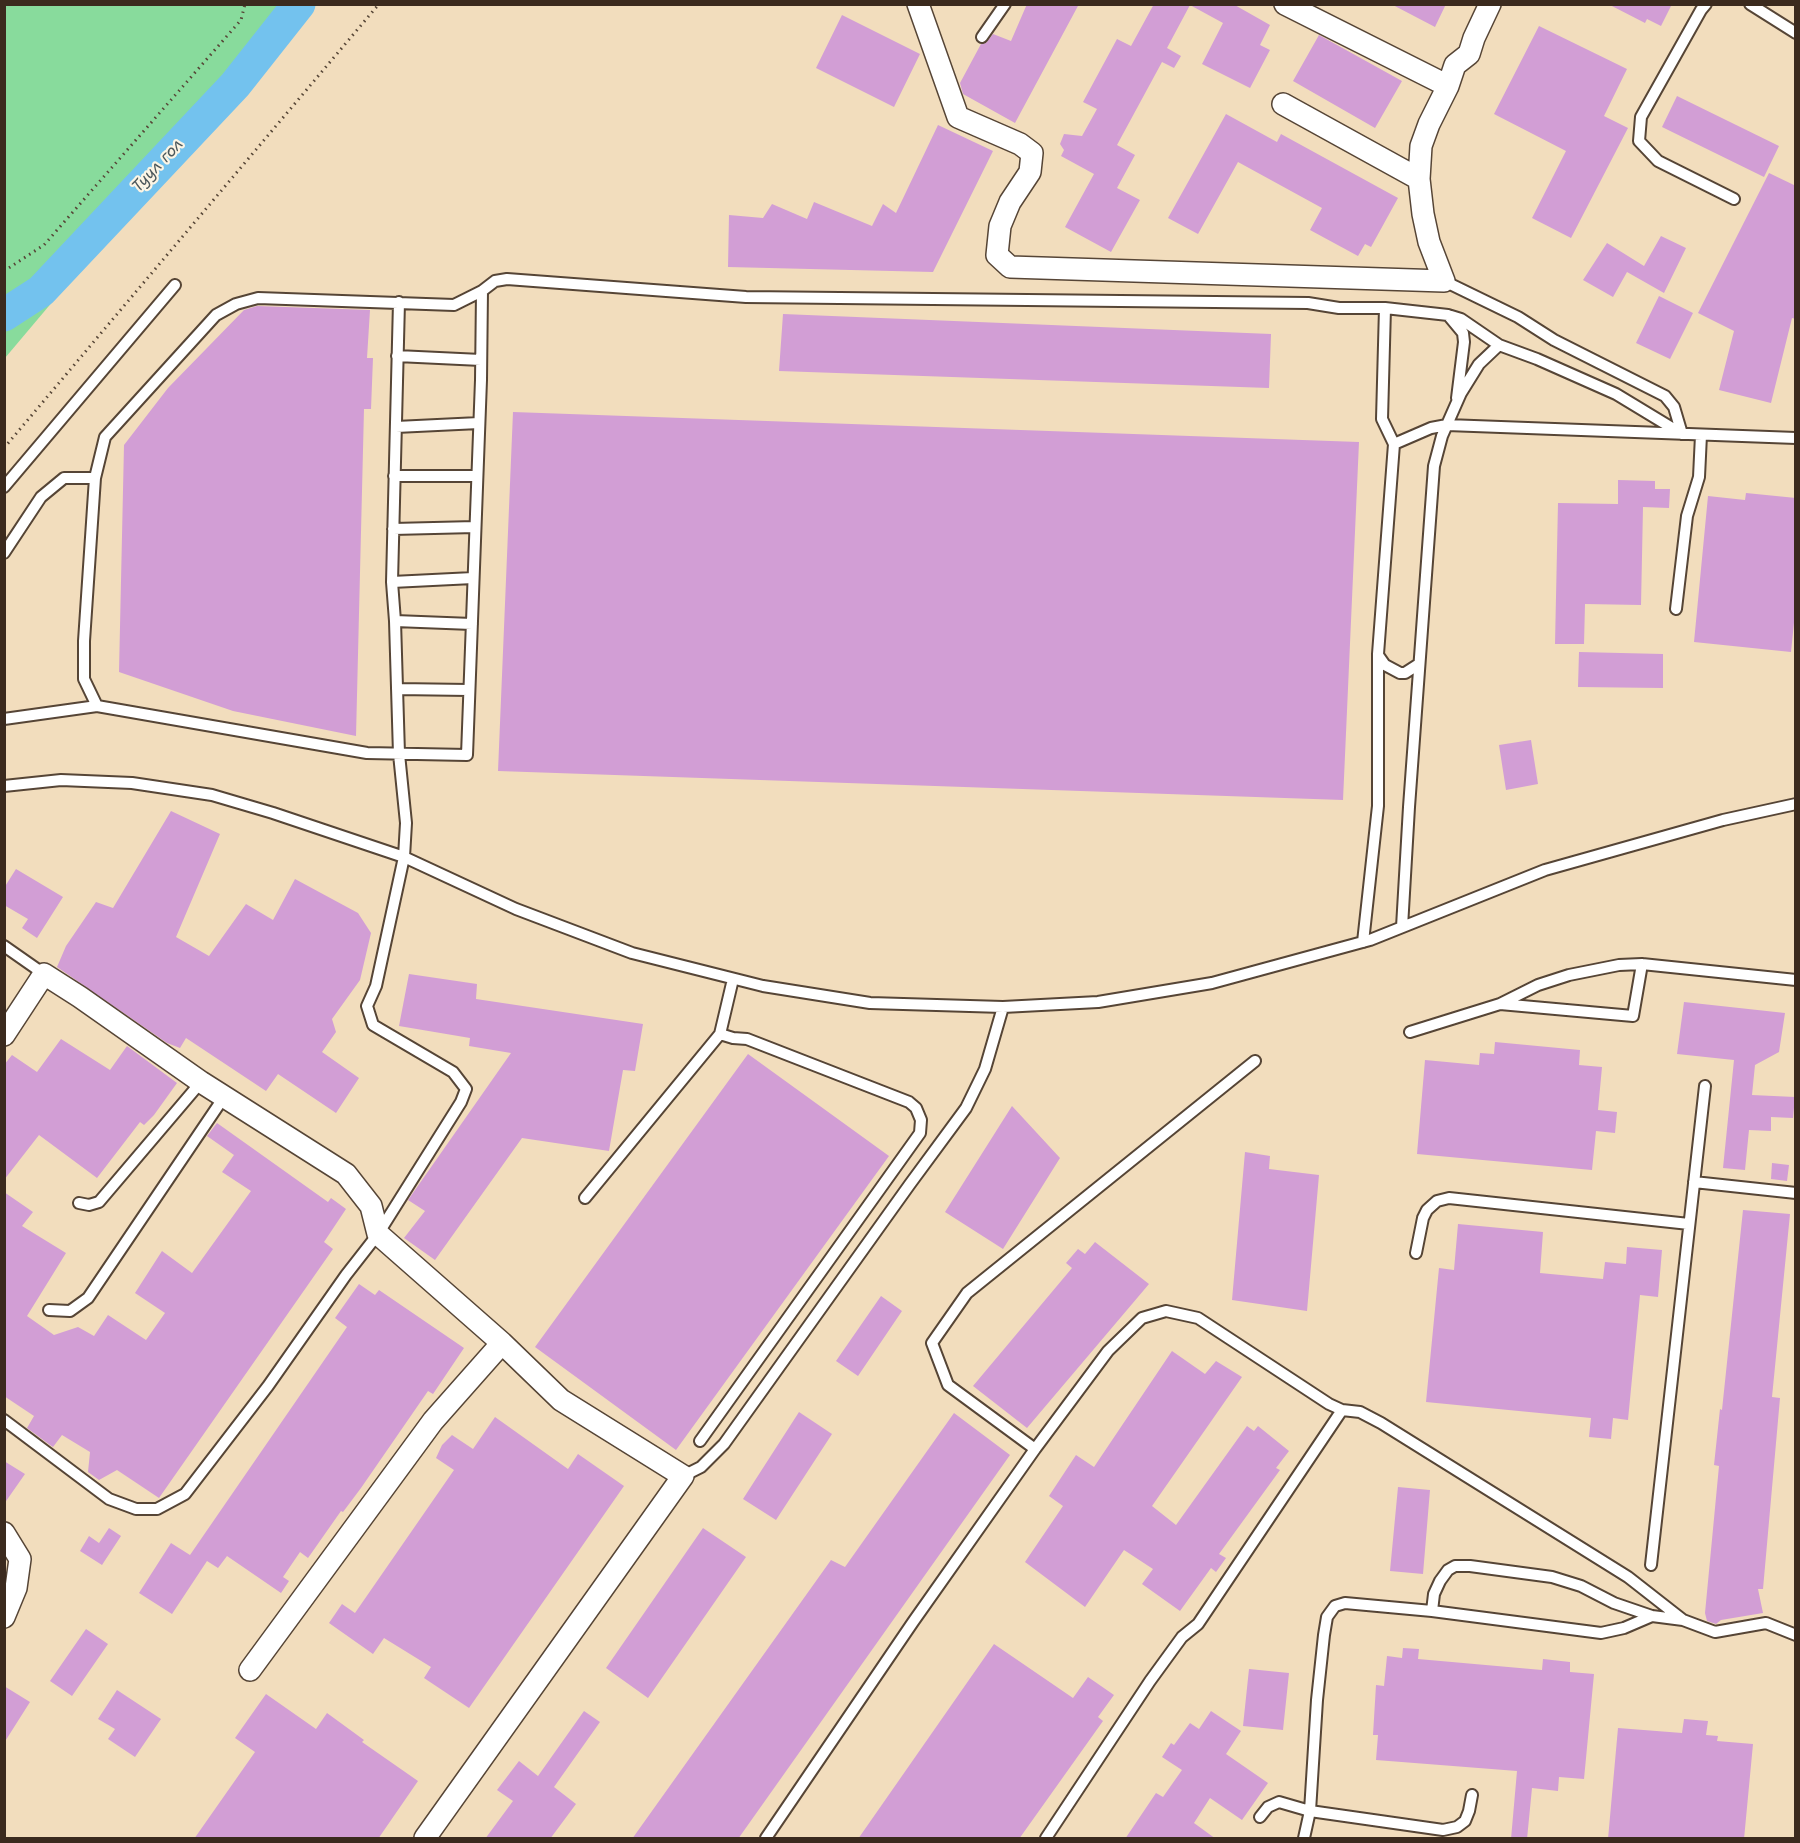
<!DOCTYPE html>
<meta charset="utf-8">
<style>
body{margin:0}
#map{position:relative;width:1800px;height:1843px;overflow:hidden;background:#f2ddbd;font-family:"Shantell Sans",sans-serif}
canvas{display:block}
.frame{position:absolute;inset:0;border:6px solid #3b2a1e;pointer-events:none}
</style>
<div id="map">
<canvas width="1800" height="1843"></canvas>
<div class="frame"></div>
</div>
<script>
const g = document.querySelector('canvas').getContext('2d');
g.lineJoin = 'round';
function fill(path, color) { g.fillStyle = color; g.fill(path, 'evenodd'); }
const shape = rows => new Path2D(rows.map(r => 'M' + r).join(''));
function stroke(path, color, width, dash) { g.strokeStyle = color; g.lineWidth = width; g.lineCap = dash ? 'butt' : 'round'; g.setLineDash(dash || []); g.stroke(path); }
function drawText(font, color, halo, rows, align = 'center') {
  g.font = font + ' "Shantell Sans",sans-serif'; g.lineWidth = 4.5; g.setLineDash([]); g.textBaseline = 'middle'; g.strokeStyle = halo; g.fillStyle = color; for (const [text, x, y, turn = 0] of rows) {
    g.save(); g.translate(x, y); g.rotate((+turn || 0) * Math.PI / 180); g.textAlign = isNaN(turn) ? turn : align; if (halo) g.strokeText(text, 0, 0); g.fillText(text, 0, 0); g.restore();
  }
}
fill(shape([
 [5,4,303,5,5,358,4,5]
]), '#88db9c');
stroke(shape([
 [4,315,41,291,235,85,299,4]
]), '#73c2ee', 33);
fill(shape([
 [1027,4,1079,4,1015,123,963,94,960,83,981,44,986,43,993,34,1011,41],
 [1154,4,1233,4,1270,25,1260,45,1270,50,1250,88,1202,64,1223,23,1190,5,1167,48,1181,56,1174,68,1162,62,1117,145,1135,155,1117,188,1140,200,1111,252,1065,227,1094,174,1061,156,1064,150,1060,144,1064,134,1082,136,1097,109,1083,102,1117,39,1131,46],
 [1391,4,1446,4,1435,27],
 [1608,4,1672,4,1661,26,1647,19,1645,23],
 [842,15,920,54,894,107,816,68],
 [1539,26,1627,69,1604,116,1628,128,1571,238,1532,218,1566,151,1494,114],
 [1319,35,1402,81,1375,128,1293,81],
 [1677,96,1779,146,1764,177,1662,127],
 [1226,114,1277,142,1281,134,1398,198,1371,247,1365,244,1358,256,1310,230,1322,208,1238,162,1198,234,1168,218],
 [938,125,993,151,933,272,728,267,729,215,763,218,772,204,807,219,814,202,872,226,883,204,896,213],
 [1769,173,1796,186,1796,319,1792,318,1771,403,1719,390,1734,331,1698,313],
 [1661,236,1686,248,1664,293,1627,272,1613,297,1583,280,1607,243,1644,266],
 [1659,296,1693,313,1670,359,1636,343],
 [257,306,370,310,367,358,373,358,371,409,364,409,356,736,233,711,119,672,124,445,168,388,244,310],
 [783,314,1271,334,1269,388,779,371],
 [513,412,1359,442,1343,800,498,771],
 [1618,480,1655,481,1655,489,1670,489,1669,508,1643,507,1641,605,1585,604,1584,644,1555,644,1558,503,1618,504],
 [1746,493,1796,498,1796,603,1791,652,1694,642,1708,496,1745,500],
 [1579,652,1663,654,1663,688,1578,687],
 [1531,740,1538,784,1506,790,1499,745],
 [171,811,220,834,176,937,209,956,246,904,273,920,295,879,358,913,371,933,360,980,332,1019,336,1032,322,1052,359,1078,336,1113,278,1074,266,1091,186,1038,180,1048,167,1043,57,967,66,946,96,902,113,908],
 [16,869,63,897,37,938,22,928,28,919,4,905,4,888],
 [409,974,477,984,476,999,643,1024,635,1071,623,1070,609,1151,522,1138,435,1260,404,1238,425,1211,408,1200,511,1053,469,1046,470,1038,399,1026],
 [1684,1002,1785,1013,1779,1052,1755,1065,1752,1095,1795,1097,1793,1118,1771,1117,1771,1131,1749,1130,1745,1170,1723,1168,1734,1060,1677,1054],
 [61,1039,110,1070,127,1046,177,1083,154,1115,144,1125,140,1122,97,1178,39,1135,4,1180,4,1065,12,1055,37,1072],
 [1495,1042,1580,1050,1579,1065,1602,1067,1598,1110,1617,1112,1615,1133,1596,1131,1592,1170,1417,1154,1425,1060,1479,1065,1480,1053,1494,1054],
 [748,1054,889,1156,676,1450,535,1347],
 [1012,1106,1060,1158,1003,1249,945,1212],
 [217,1123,328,1202,331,1198,346,1209,324,1242,333,1249,159,1498,117,1470,99,1480,88,1472,90,1452,62,1435,53,1447,50,1445,27,1428,34,1416,4,1396,4,1192,33,1212,22,1226,66,1253,27,1316,54,1335,78,1327,94,1336,108,1315,146,1340,165,1313,135,1293,162,1251,192,1273,251,1191,222,1172,234,1155,207,1136],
 [1245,1152,1270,1156,1269,1169,1319,1175,1307,1311,1232,1300],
 [1772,1163,1789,1165,1787,1181,1771,1179],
 [1743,1210,1790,1214,1772,1397,1780,1398,1763,1589,1758,1589,1763,1613,1721,1620,1716,1624,1707,1621,1705,1613,1719,1466,1714,1465,1720,1409,1722,1410],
 [1458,1224,1543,1232,1540,1273,1603,1279,1605,1262,1626,1264,1627,1247,1662,1250,1658,1297,1640,1295,1628,1420,1613,1418,1611,1439,1589,1437,1591,1418,1426,1402,1439,1268,1454,1270],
 [1095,1242,1149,1284,1027,1428,973,1386,1072,1268,1066,1263,1078,1249,1085,1254],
 [359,1284,375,1295,379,1290,464,1348,433,1394,428,1391,361,1488,343,1512,341,1511,308,1558,300,1552,283,1577,289,1581,281,1593,227,1556,218,1568,207,1561,172,1614,139,1593,171,1543,190,1555,347,1327,335,1318],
 [881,1296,902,1311,858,1376,836,1361],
 [1172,1351,1205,1374,1216,1361,1242,1377,1152,1506,1176,1525,1247,1426,1254,1431,1258,1426,1289,1451,1276,1468,1280,1470,1219,1554,1226,1558,1216,1572,1211,1568,1180,1611,1142,1584,1153,1569,1124,1550,1085,1607,1025,1562,1063,1506,1049,1496,1076,1455,1094,1467],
 [799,1412,832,1434,776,1520,743,1499],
 [954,1413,1010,1455,738,1839,632,1839,831,1560,845,1567],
 [495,1417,568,1469,578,1454,624,1486,469,1708,424,1678,431,1667,384,1638,373,1654,329,1623,342,1604,355,1613,454,1470,436,1458,442,1445,452,1435,473,1449],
 [4,1461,25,1474,4,1504],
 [1398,1487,1430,1490,1423,1574,1390,1571],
 [109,1528,121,1536,102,1565,80,1551,89,1536,99,1543],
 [703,1528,746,1557,648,1698,606,1668],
 [86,1629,108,1644,72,1696,50,1681],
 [994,1644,1073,1698,1088,1677,1114,1695,1098,1717,1103,1721,1019,1839,858,1839],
 [1403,1648,1419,1649,1418,1659,1542,1670,1543,1659,1570,1662,1570,1672,1594,1674,1584,1779,1559,1777,1558,1791,1532,1788,1527,1839,1511,1839,1517,1771,1376,1760,1378,1735,1373,1735,1376,1685,1384,1686,1387,1656,1402,1658],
 [1249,1669,1289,1673,1283,1730,1243,1726],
 [4,1686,30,1702,4,1743],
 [117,1690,161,1719,135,1757,108,1739,115,1729,98,1719],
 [266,1694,316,1729,327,1713,364,1740,362,1742,418,1781,378,1839,194,1839,255,1752,235,1738],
 [584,1711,600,1722,554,1787,576,1804,550,1839,485,1839,513,1801,497,1790,519,1761,538,1776],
 [1211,1711,1241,1731,1226,1754,1268,1783,1242,1820,1210,1798,1194,1823,1216,1839,1125,1839,1156,1793,1163,1797,1182,1770,1162,1757,1171,1743,1174,1745,1190,1723,1199,1729],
 [1684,1719,1708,1721,1706,1735,1718,1736,1717,1741,1753,1744,1744,1839,1608,1839,1618,1728,1682,1733]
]), '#d29ed5');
const lane = shape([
 [1706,4,1701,10,1641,117,1639,141,1658,161,1734,199],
 [1750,4,1796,33],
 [982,37,1005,4],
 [1444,281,1518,317,1554,340,1665,396,1674,407,1682,434],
 [482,291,481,380,467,755,367,753,97,706,84,679,84,641,95,478,105,437,216,315,236,304,258,298,454,305,482,291,495,281,507,279,746,297,1308,303,1339,308,1385,308,1448,315,1461,319,1499,345,1537,359,1616,394,1682,434],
 [1448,315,1463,333,1464,342,1457,398],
 [397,356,481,360],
 [396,427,479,423],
 [1394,444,1431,428,1447,425,1796,438],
 [394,476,477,476],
 [4,487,175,285],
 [393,529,475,527],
 [4,553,41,497,64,478,95,478],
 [392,582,473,578],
 [1676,609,1687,516,1699,477,1701,435],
 [395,621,472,624],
 [1378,655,1385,665,1400,673,1405,673,1419,664],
 [397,689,469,690],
 [4,719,97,706],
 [4,786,61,780,132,783,212,795,273,813,404,857,516,909,632,953,763,986,870,1003,1003,1007,1098,1002,1212,983,1370,940,1545,870,1723,820,1796,804],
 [1402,927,1409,807,1434,466,1442,436,1461,393,1479,364,1499,345],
 [1363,942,1378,806,1378,654,1394,444,1382,419,1385,308],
 [4,946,44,974],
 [1500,1004,1633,1016,1642,964],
 [1410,1032,1500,1004,1538,985,1569,975,1619,965,1642,964,1796,980],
 [1694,1182,1796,1193],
 [585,1198,720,1034],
 [79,1203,89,1205,99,1202,201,1082],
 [1416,1253,1423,1218,1427,1210,1437,1201,1449,1198,1689,1224],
 [49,1310,70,1311,88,1298,224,1097],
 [4,1420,109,1499,136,1509,157,1509,185,1494,268,1386,346,1275,378,1234,461,1102,466,1089,453,1072,373,1025,367,1006,376,986,404,857,406,823,399,754,395,621,392,582,399,302],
 [700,1441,920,1133,921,1120,916,1108,909,1102,747,1039,733,1038,720,1034,733,979],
 [1035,1449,948,1385,932,1343,967,1293,1255,1061],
 [683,1476,701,1467,724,1444,910,1184,966,1108,985,1069,1003,1007],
 [1651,1565,1705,1086],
 [1432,1611,1434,1594,1440,1581,1448,1570,1455,1566,1470,1566,1552,1577,1581,1586,1614,1603,1652,1616,1683,1620,1715,1632,1766,1623,1796,1635],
 [1260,1817,1268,1807,1279,1802,1310,1811,1443,1830,1457,1827,1465,1821,1469,1811,1472,1795],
 [766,1838,913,1622,1035,1449,1108,1351,1142,1318,1166,1311,1198,1318,1329,1404,1342,1410,1360,1412,1381,1423,1628,1577,1683,1620],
 [1046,1838,1150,1681,1182,1637,1198,1624,1342,1410],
 [1304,1838,1310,1811,1317,1700,1324,1635,1327,1617,1335,1606,1345,1603,1432,1611,1601,1633,1624,1628,1652,1616]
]);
const street = shape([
 [918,4,958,117,1020,144,1032,153,1030,172,1010,202,1000,226,997,255,1010,267,1444,281,1429,242,1423,214,1419,179],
 [1285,4,1448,86],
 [1283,104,1419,179,1421,146,1429,124,1448,86,1455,65,1469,54,1474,38,1490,4],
 [4,1035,44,974,80,997,201,1082,346,1174,371,1206,378,1234,502,1343,561,1400,683,1476,425,1838],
 [4,1533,20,1559,16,1588,4,1617],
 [250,1670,433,1421,502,1343]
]);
stroke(lane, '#564536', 14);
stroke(street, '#564536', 24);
stroke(shape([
 [4,271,44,245,241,20,245,4],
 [4,448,379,4]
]), '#564536', 3, [1.5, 4.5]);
stroke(lane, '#fff', 10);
stroke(street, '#fff', 21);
drawText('italic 16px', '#4c585c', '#fcf5e5', [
 ["Туул гол",158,166,-47]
]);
</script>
